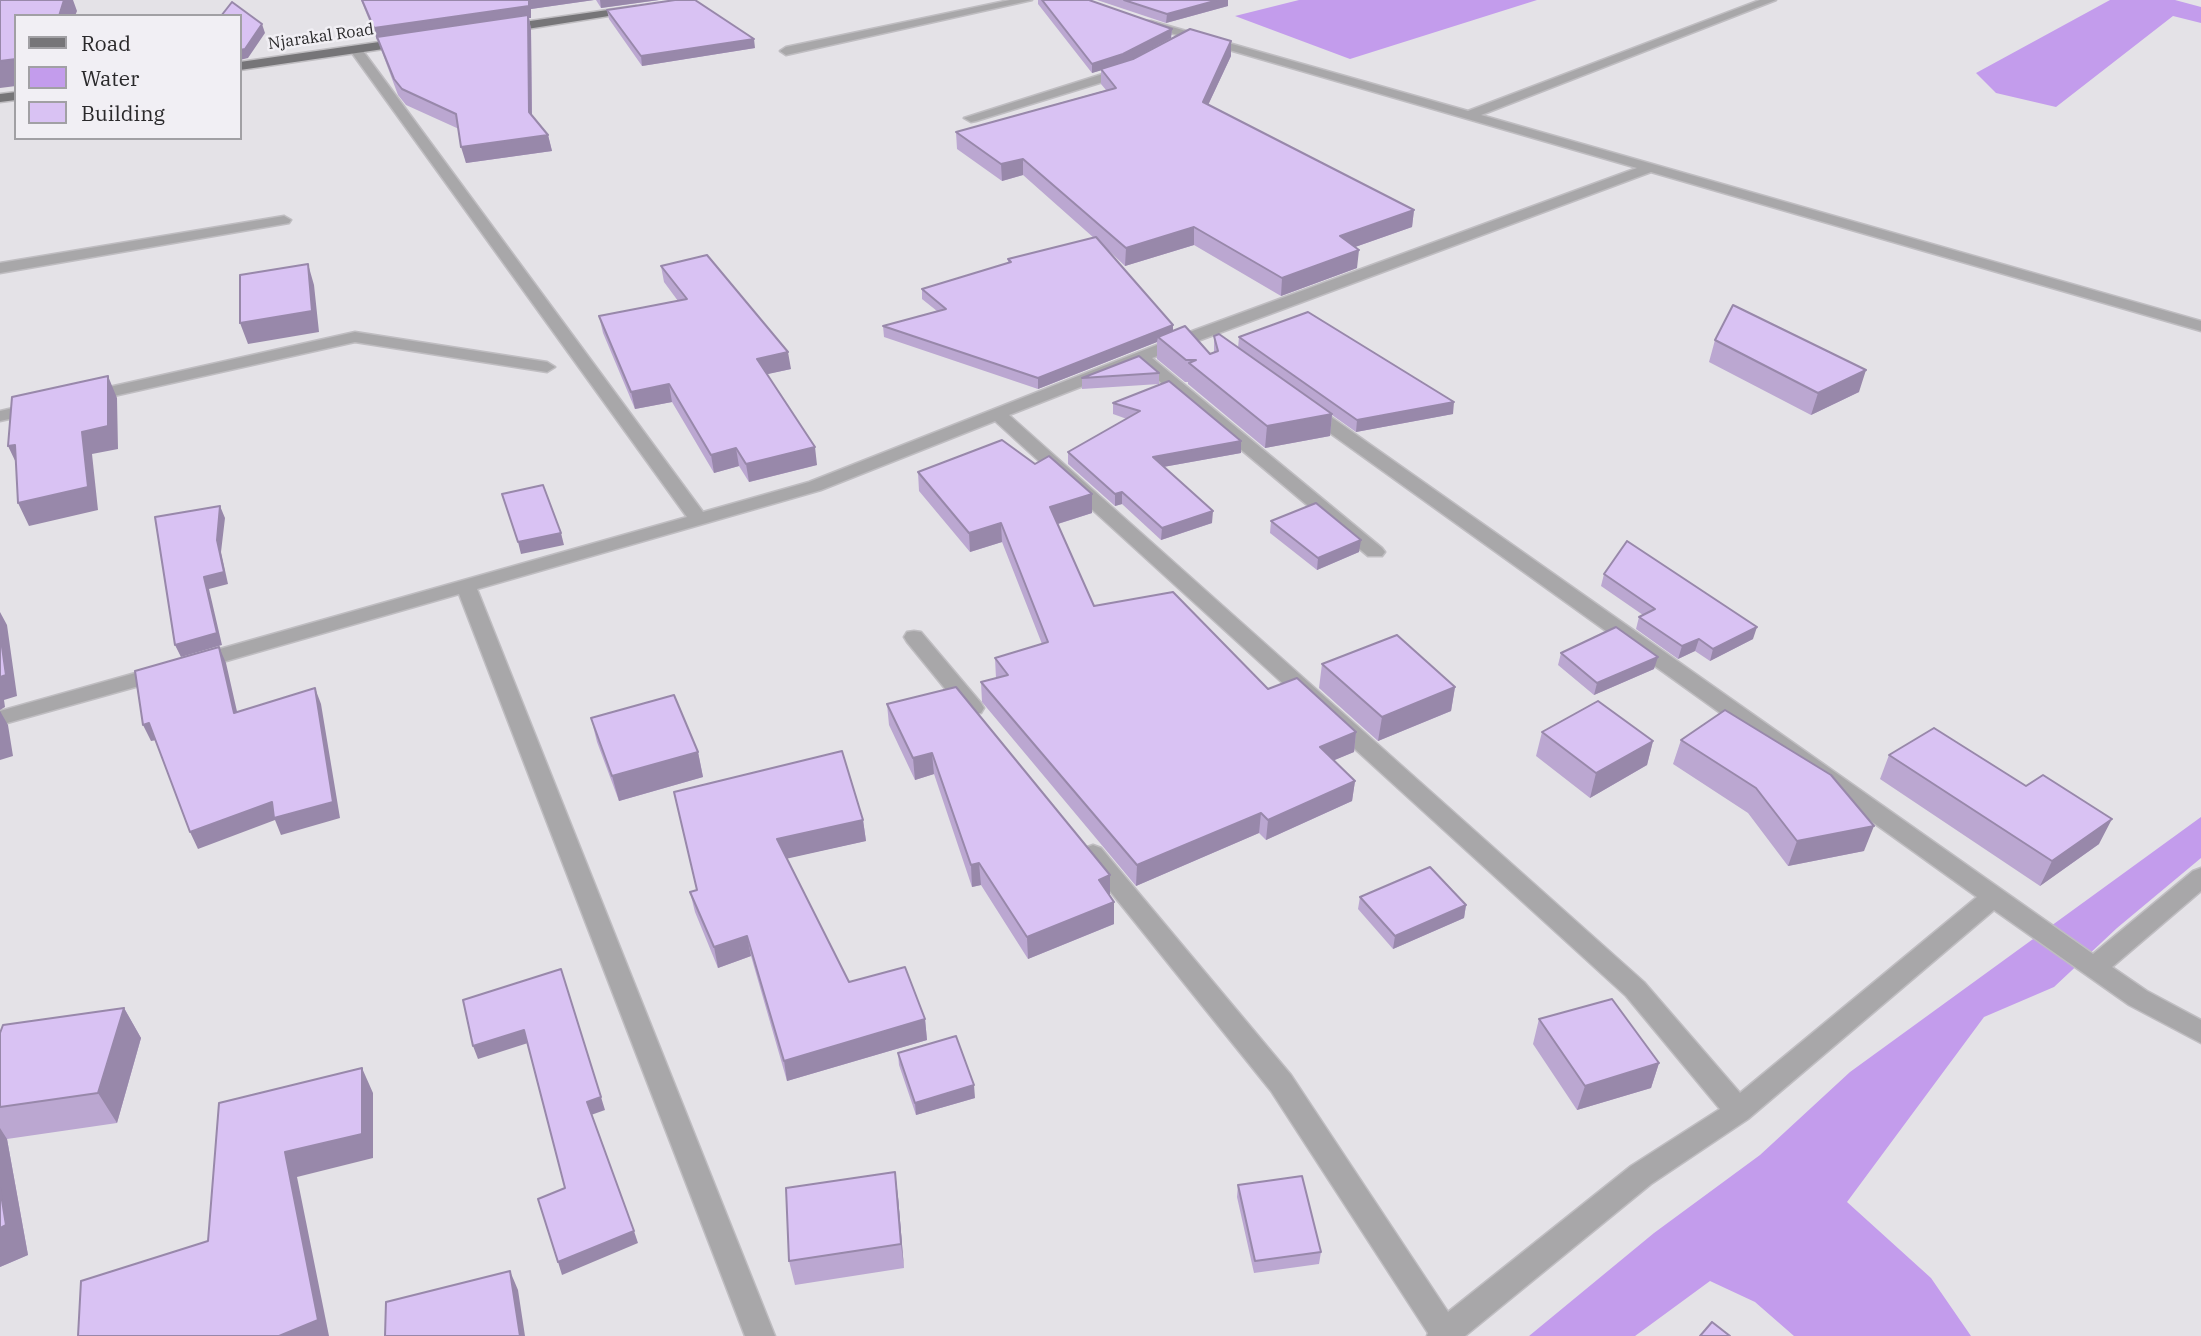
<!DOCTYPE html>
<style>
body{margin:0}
#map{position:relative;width:2201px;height:1336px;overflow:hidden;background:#e4e2e7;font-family:"IBM Plex Serif",serif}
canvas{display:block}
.legend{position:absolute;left:14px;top:14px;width:228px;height:126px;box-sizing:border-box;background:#f1eff4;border:2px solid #a1a0a4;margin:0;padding:9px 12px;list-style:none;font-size:21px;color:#2a292b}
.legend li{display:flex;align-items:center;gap:14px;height:35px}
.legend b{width:35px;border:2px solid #a1a0a4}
</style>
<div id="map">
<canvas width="2201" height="1336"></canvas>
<ul class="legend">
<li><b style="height:9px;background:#767578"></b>Road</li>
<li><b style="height:19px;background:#c39cec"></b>Water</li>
<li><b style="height:19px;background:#d9c2f3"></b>Building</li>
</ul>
</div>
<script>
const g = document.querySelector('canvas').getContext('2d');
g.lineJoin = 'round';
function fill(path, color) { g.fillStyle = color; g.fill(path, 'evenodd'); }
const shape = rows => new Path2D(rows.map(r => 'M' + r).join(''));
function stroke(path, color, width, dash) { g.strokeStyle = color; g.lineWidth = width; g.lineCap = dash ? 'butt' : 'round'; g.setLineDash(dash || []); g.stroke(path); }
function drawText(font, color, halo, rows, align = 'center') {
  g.font = font + ' "IBM Plex Serif",serif'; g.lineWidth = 5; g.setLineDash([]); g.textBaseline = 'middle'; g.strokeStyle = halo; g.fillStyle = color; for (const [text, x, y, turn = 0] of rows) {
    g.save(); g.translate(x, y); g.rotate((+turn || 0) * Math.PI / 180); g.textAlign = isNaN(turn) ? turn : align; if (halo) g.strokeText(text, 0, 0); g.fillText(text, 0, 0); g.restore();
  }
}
fill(shape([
 [1299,0,1537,0,1350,59,1235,16],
 [2110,0,2175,0,2201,7,2201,23,2173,16,2056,107,1996,93,1976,73],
 [2201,817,2201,858,2117,928,2054,987,1984,1017,1847,1202,1931,1278,1971,1336,1794,1336,1755,1302,1710,1281,1635,1336,1529,1336,1654,1233,1760,1155,1850,1072]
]), '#c39cec');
const minor = shape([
 [1010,0,1032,0,786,55,780,51,786,47,1010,0],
 [1760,0,1776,0,1481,115,2201,321,2201,331,1651,172,1152,358,1382,548,1385,552,1382,556,1368,556,1139,364,1009,415,1644,982,1740,1093,1977,897,1302,413,1299,409,1302,405,1314,405,2093,954,2193,871,2201,868,2201,891,2112,967,2147,991,2201,1020,2201,1043,2129,1005,1994,910,1748,1119,1651,1184,1465,1336,1427,1336,1428,1333,1271,1091,1085,860,1081,854,1085,848,1093,845,1101,848,1291,1075,1448,1312,1631,1166,1720,1109,1626,996,995,421,821,490,477,589,775,1336,745,1336,459,594,195,670,188,668,185,663,188,658,687,517,352,53,352,47,360,47,703,512,809,482,1195,330,1637,168,1143,25,1143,21,1151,21,1468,111,1760,0],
 [1128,66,1132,67,1132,73,976,121,971,122,964,118,1128,66],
 [284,216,291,220,289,223,0,273,0,263,284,216],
 [355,332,547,362,555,367,547,372,355,342,87,402,78,397,87,392,355,332],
 [39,402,45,403,48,407,45,411,0,421,0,411,39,402],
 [914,631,921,632,981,703,984,708,981,713,965,713,907,642,904,637,907,632,914,631],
 [164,665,171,667,175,672,171,677,0,725,0,711,164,665]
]);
const major = shape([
 [636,6,640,7,640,11,502,33,496,29,502,25,636,6],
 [407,38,413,42,411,45,240,70,240,62,407,38],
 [16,92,16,100,0,102,0,94,16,92]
]);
stroke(minor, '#bfbdc1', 3);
stroke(major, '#bfbdc1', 3);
fill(minor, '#a8a7a9');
fill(major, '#767578');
fill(shape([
 [361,0,594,0,531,9,531,18,529,18,531,30,532,116,548,135,552,151,466,163,459,129,406,105,398,95,382,52,378,40,377,40],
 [596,0,659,0,601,8],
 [1038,0,1089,0,1172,29,1171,38,1130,60,1231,56,1208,105,1414,210,1412,227,1355,247,1357,268,1281,296,1194,245,1125,266,1104,246,1173,331,1210,354,1214,353,1214,336,1238,348,1239,337,1453,414,1356,432,1332,415,1330,436,1265,448,1188,384,1188,382,1185,382,1157,359,1157,342,1038,389,884,337,883,326,937,311,922,299,922,289,1008,263,1008,259,1094,238,1023,175,1002,181,957,149,956,132,1106,90,1101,84,1101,70,1092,73,1038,4],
 [1097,0,1228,0,1228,6,1166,23],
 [607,10,755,48,642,66,609,19],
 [661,266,791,369,767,374,817,465,749,482,739,466,714,473,672,402,635,409,603,333,599,316,678,301,664,282],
 [1715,340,1859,392,1811,415,1709,362],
 [1159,373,1159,384,1082,389,1082,378],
 [1113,403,1241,441,1241,453,1163,467,1212,523,1161,540,1122,504,1115,506,1068,464,1068,452,1127,419,1113,414],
 [1035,464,1092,494,1092,513,1058,524,1094,606,1356,732,1354,752,1334,760,1355,781,1352,801,1266,840,1259,833,1136,886,982,702,981,682,996,678,995,658,1042,644,1002,542,970,552,919,491,918,472],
 [1271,521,1359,552,1317,570,1270,533],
 [1604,574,1753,639,1710,661,1695,651,1678,659,1636,629,1639,617,1643,615,1601,586],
 [1561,653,1654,669,1594,695,1558,665],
 [1322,664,1455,687,1451,711,1378,741,1319,688],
 [887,704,1110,896,1114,902,1114,924,1028,959,981,885,972,887,934,774,915,780,889,725],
 [591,718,698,752,703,777,619,801,597,742],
 [1542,732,1653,741,1647,765,1590,798,1536,756],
 [1681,740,1864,851,1788,866,1748,813,1673,764],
 [1889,755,2099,844,2040,886,1880,779],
 [863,820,866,841,787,858,849,982,925,1019,927,1040,787,1081,751,956,718,968,695,912,690,892],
 [1360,897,1466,905,1464,918,1393,949,1358,909],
 [124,1008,141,1038,117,1123,7,1139,28,1255,0,1267,0,1033],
 [1539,1019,1659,1063,1651,1088,1577,1110,1533,1044],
 [898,1053,975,1098,916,1115,899,1065],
 [1238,1185,1321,1252,1319,1264,1254,1273,1237,1197],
 [898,1197,904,1268,795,1285,789,1261]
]), '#bba7d1');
fill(shape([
 [64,0,73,0,77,11,75,16,59,16],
 [529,0,594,0,531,9,531,18,529,18,531,30,532,128,529,112,528,18,377,40,374,28],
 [600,0,659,0,601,8],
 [1218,0,1228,0,1228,6,1166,23,1167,14],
 [262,24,265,33,248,58,240,60,240,50],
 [1172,29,1171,38,1123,64,1092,73,1092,64],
 [754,39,755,48,642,66,641,56],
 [1231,41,1231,56,1202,118,1203,102],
 [16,59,16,86,0,88,0,61],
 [548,135,552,151,466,163,461,147],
 [1023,159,1023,175,1002,181,1001,164],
 [1414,210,1412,227,1338,253,1340,236],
 [1194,227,1194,245,1125,266,1126,248],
 [1359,250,1357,268,1281,296,1282,278],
 [308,264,314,285,319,332,248,344,240,323],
 [1173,325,1173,336,1158,337,1157,342,1038,389,1038,378],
 [788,352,791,369,759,376,757,359],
 [1866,370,1859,392,1811,415,1818,393],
 [108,376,117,398,118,449,92,454,98,510,29,526,18,503,82,432],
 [669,384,672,402,635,409,631,392],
 [1454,402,1453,414,1356,432,1357,420],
 [1332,414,1330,436,1265,448,1267,426],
 [1241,441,1241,453,1152,469,1153,457],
 [15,445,19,469,8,446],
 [815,447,817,465,749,482,746,464],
 [736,448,739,466,714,473,711,455],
 [1122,492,1122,504,1115,506,1115,494],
 [1092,494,1092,513,1051,526,1050,507],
 [220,506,225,518,221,552,228,584,209,589,222,645,181,657,175,645,204,577,217,540],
 [1213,511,1212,523,1161,540,1162,528],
 [1001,523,1002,542,970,552,969,533],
 [561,533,564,545,521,554,518,542],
 [1361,540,1359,552,1317,570,1318,558],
 [0,612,7,625,17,696,4,700,5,707,0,710],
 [1757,627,1753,639,1710,661,1713,649],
 [1699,639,1695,651,1678,659,1682,646],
 [219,647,226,663,241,729,234,713],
 [1658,657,1654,669,1594,695,1597,683],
 [1455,687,1451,711,1378,741,1382,717],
 [315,688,321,704,340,818,281,835,275,820,198,849,190,832],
 [0,711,8,725,13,756,0,760],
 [149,723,157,740,151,741,143,725],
 [1356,732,1354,752,1318,767,1320,747],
 [1653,741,1647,765,1590,798,1596,773],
 [698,752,703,777,619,801,612,776],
 [932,753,934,774,915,780,913,758],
 [1355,781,1352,801,1266,840,1268,820],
 [1261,813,1259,833,1136,886,1137,865],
 [2112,819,2099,844,2040,886,2052,861],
 [863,820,866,841,781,860,777,839],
 [1874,826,1864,851,1788,866,1797,841],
 [979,863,981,885,972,887,971,865],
 [1110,875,1110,897,1099,880],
 [1114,902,1114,924,1028,959,1027,937],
 [1466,905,1464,918,1393,949,1395,936],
 [747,936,751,956,718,968,714,947],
 [124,1008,141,1038,117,1123,98,1093],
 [925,1019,927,1040,787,1081,784,1061],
 [524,1030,528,1043,478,1059,473,1046],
 [1659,1063,1651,1088,1577,1110,1585,1086],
 [362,1068,373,1093,373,1158,297,1177,329,1336,279,1336,285,1152],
 [974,1085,975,1098,916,1115,915,1103],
 [601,1097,605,1110,591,1115,587,1102],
 [0,1128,7,1139,28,1255,0,1267],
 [895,1172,898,1197,904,1268,901,1244],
 [634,1231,638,1243,562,1275,558,1262],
 [510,1271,518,1290,525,1336,520,1336]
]), '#9888aa');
const building = shape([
 [0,0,64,0,59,16,16,16,16,59,0,61,0,0],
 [362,0,529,0,529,6,374,28,362,0],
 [675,0,695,0,754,39,641,56,607,10,675,0],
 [1042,0,1089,0,1172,29,1123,54,1092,64,1042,0],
 [1124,0,1218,0,1167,14,1124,0],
 [232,2,262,24,245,49,240,50,240,16,221,16,232,2],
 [528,15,529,112,548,135,461,147,456,114,402,89,394,79,377,37,528,15],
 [1190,29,1231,41,1203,102,1414,210,1340,236,1359,250,1282,278,1194,227,1126,248,1023,159,1001,164,956,132,1116,88,1101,69,1133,59,1190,29],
 [1096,237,1173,325,1038,378,883,326,946,309,922,289,1011,262,1008,259,1096,237],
 [707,255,788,352,757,359,815,447,746,464,736,448,711,455,669,384,631,392,599,316,687,299,661,266,707,255],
 [308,264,312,311,240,323,240,275,308,264],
 [1733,305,1866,370,1818,393,1715,340,1733,305],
 [1308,312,1454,402,1357,420,1239,337,1308,312],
 [1185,326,1210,354,1218,351,1214,336,1219,334,1332,414,1267,426,1189,363,1196,360,1186,360,1158,337,1185,326],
 [1139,356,1159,373,1082,378,1139,356],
 [108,376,108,426,82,432,88,487,18,503,15,445,8,446,12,397,108,376],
 [1169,381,1241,441,1153,457,1213,511,1162,528,1122,492,1115,494,1068,452,1140,411,1113,403,1169,381],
 [1002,440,1035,464,1049,456,1092,494,1050,507,1094,606,1173,592,1268,689,1297,678,1356,732,1320,747,1355,781,1268,820,1261,813,1137,865,981,682,1008,675,995,658,1048,642,1001,523,969,533,918,472,1002,440],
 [543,485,561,533,518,542,502,494,543,485],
 [1316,503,1361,540,1318,558,1271,521,1316,503],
 [220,506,217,540,224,572,204,577,217,633,175,645,155,517,220,506],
 [1627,541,1757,627,1713,649,1699,639,1682,646,1639,617,1655,609,1604,574,1627,541],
 [1616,627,1658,657,1597,683,1561,653,1616,627],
 [0,633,6,675,0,677,0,633],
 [1397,635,1455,687,1382,717,1322,664,1397,635],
 [219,647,234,713,315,688,333,802,274,818,272,802,190,832,149,723,143,725,135,671,219,647],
 [956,687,1110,875,1099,880,1114,902,1027,937,979,863,971,865,932,753,913,758,887,704,956,687],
 [674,695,698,752,612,776,591,718,674,695],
 [1598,701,1653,741,1596,773,1542,732,1598,701],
 [1725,710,1831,775,1874,826,1797,841,1756,788,1681,740,1725,710],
 [1934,728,2026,786,2043,775,2112,819,2052,861,1889,755,1934,728],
 [842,751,863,820,777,839,849,982,905,967,925,1019,784,1061,747,936,714,947,690,892,697,890,674,792,842,751],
 [1430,867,1466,905,1395,936,1360,897,1430,867],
 [561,969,601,1097,587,1102,634,1231,558,1262,538,1199,565,1188,524,1030,473,1046,463,1000,561,969],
 [1612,999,1659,1063,1585,1086,1539,1019,1612,999],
 [124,1008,98,1093,0,1107,0,1033,3,1025,124,1008],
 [956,1036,974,1085,915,1103,898,1053,956,1036],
 [362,1068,362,1134,285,1152,318,1320,279,1336,78,1336,81,1281,208,1241,219,1103,362,1068],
 [895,1172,901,1244,789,1261,786,1188,895,1172],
 [1302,1176,1321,1252,1255,1261,1238,1185,1302,1176],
 [0,1188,6,1225,0,1228,0,1188],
 [510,1271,520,1336,385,1336,386,1302,510,1271],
 [1712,1322,1730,1336,1700,1336,1712,1322]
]);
fill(building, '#d9c2f3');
stroke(building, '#9888aa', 2);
drawText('16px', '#2a292b', '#f1eff4', [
 ["Njarakal Road",321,37,-8]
]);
</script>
